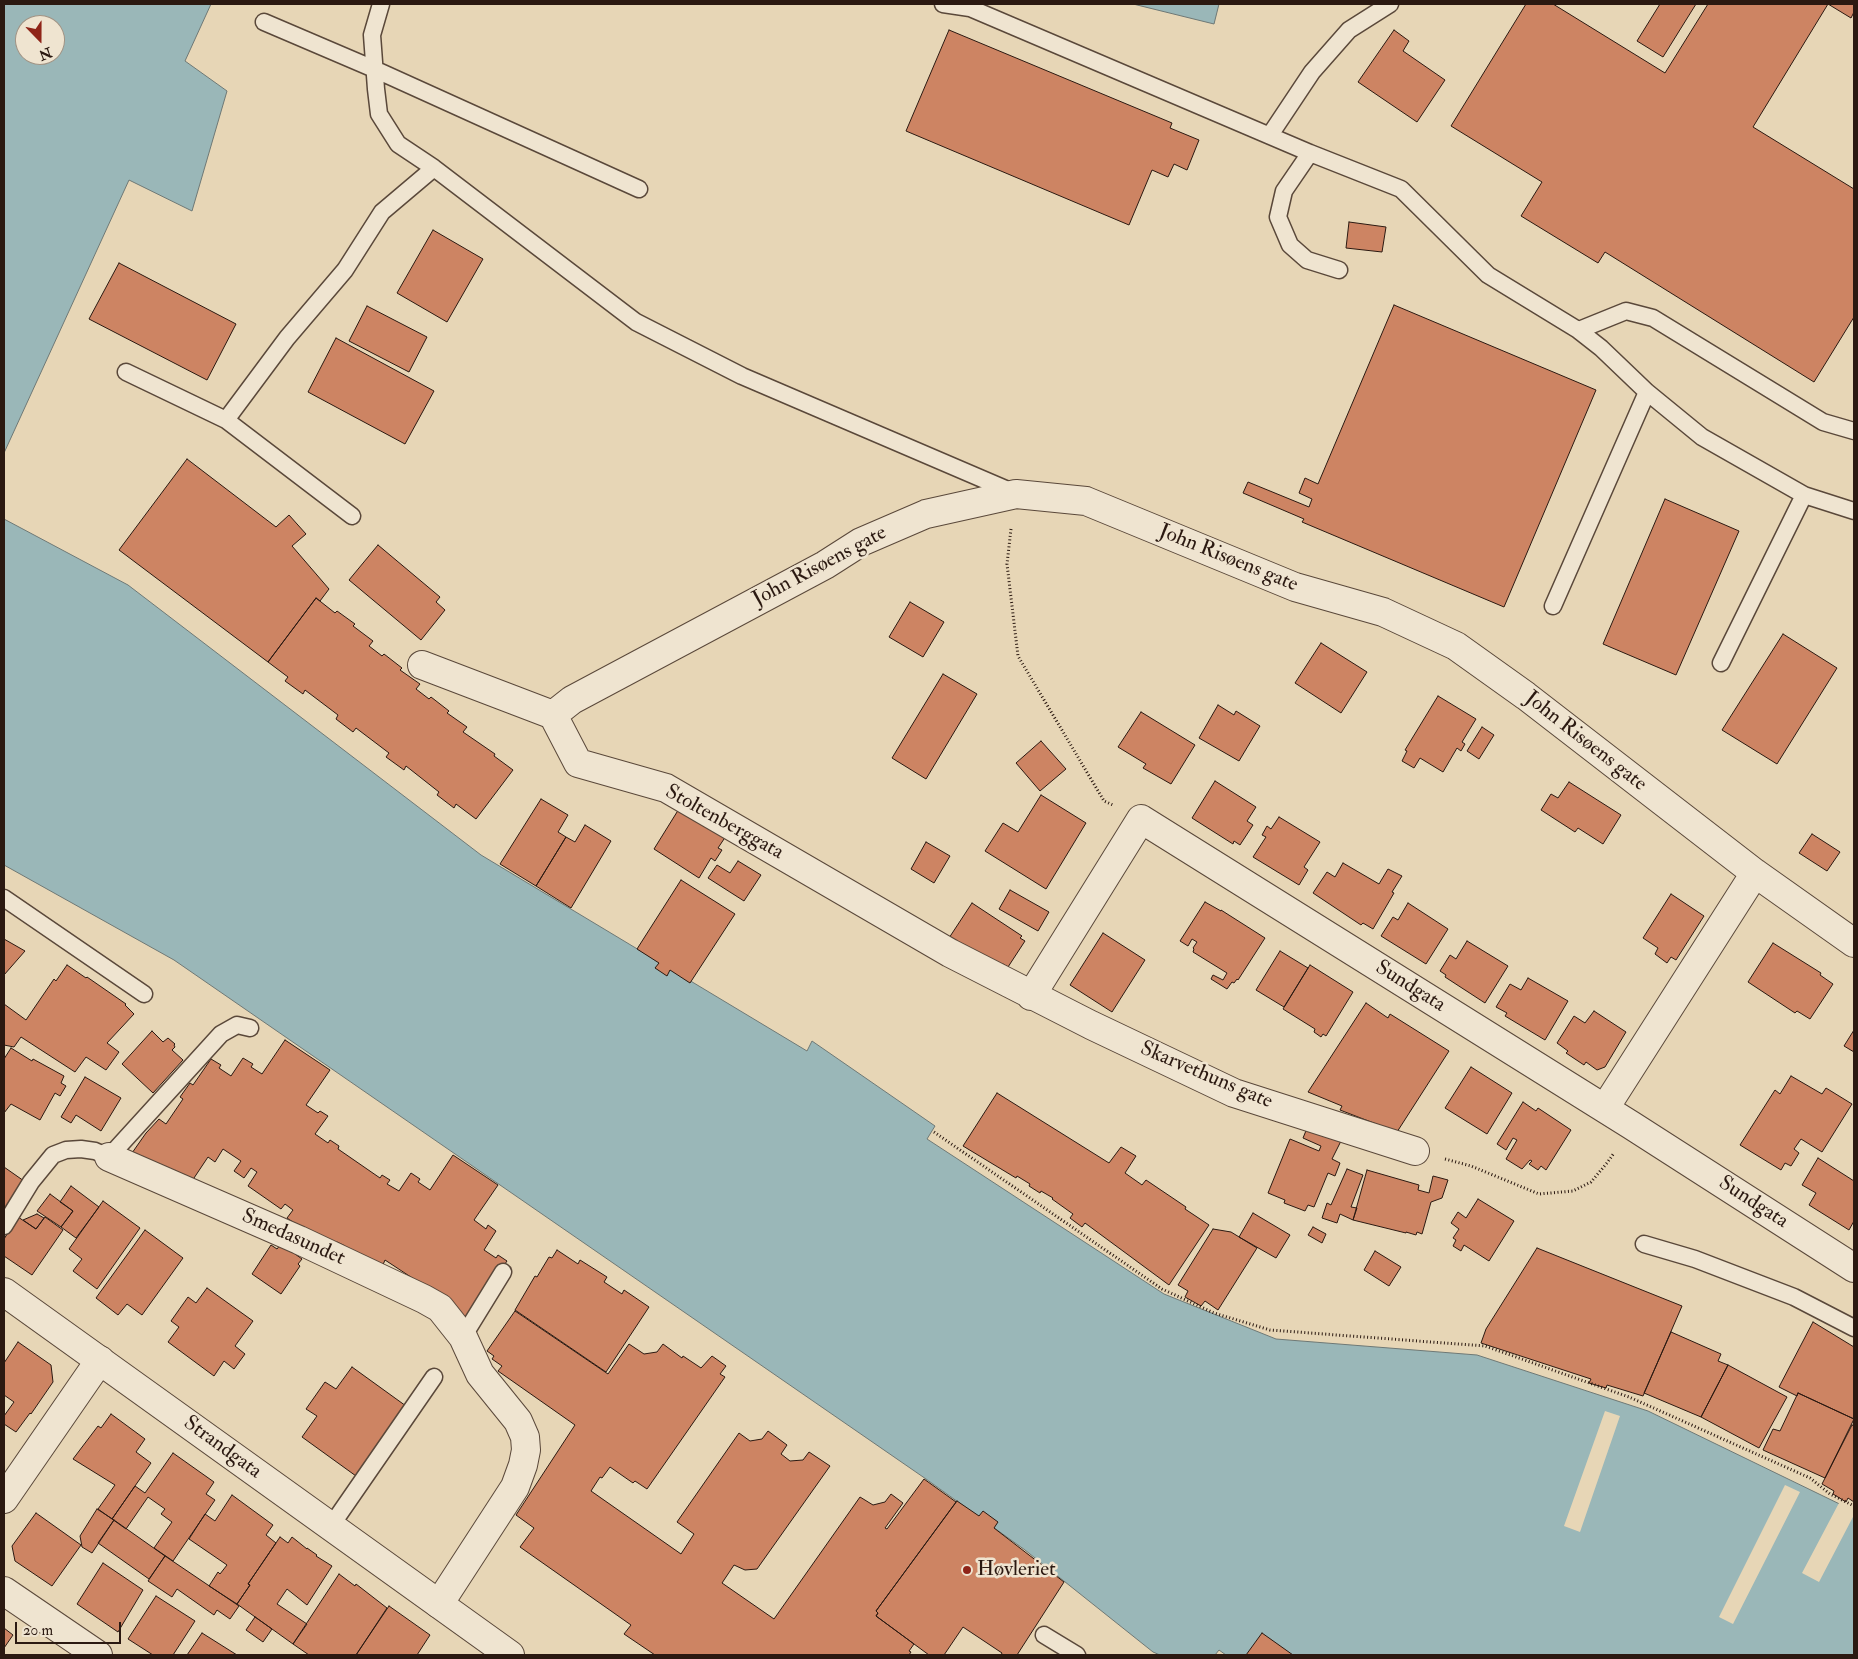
<!DOCTYPE html>
<meta charset="utf-8">
<style>
body{margin:0}
#map{position:relative;width:1858px;height:1659px;overflow:hidden;background:#e7d6b6;font-family:"IM FELL Double Pica",serif}
canvas{display:block}
.frame{position:absolute;inset:0;border:5px solid #2b1911;pointer-events:none}
.north{position:absolute;left:15px;top:15px;width:50px;height:50px;box-sizing:border-box;background:#efe4d0;border:1px solid #a19384;border-radius:50%;rotate:158deg;font-size:14px;font-weight:700;line-height:20px;text-align:center;color:#2b1911}
.north::after{content:'';display:block;margin:auto;width:18px;height:22px;background:#8f2418;clip-path:polygon(50% 0,100% 100%,50% 72%,0 100%)}
.scale{position:absolute;left:15px;top:1622px;width:106px;height:22px;box-sizing:border-box;border:2px solid #2b1911;border-top:0;padding-left:6px;font-size:15px;line-height:18px;white-space:nowrap;color:#2b1911;-webkit-text-stroke:4px #efe4d0;paint-order:stroke}
</style>
<div id="map">
<canvas width="1858" height="1659"></canvas>
<div class="frame"></div>
<div class="north">N</div>
<div class="scale">20 m</div>
</div>
<script>
const g = document.querySelector('canvas').getContext('2d');
g.lineJoin = 'round';
function fill(path, color) { g.fillStyle = color; g.fill(path, 'evenodd'); }
const shape = rows => new Path2D(rows.map(r => 'M' + r).join(''));
function stroke(path, color, width, dash) { g.strokeStyle = color; g.lineWidth = width; g.lineCap = dash ? 'butt' : 'round'; g.setLineDash(dash || []); g.stroke(path); }
function drawText(font, color, halo, rows, align = 'center') {
  g.font = font + ' "IM FELL Double Pica",serif'; g.lineWidth = 5; g.setLineDash([]); g.textBaseline = 'middle'; g.strokeStyle = halo; g.fillStyle = color; for (const [text, x, y, turn = 0] of rows) {
    g.save(); g.translate(x, y); g.rotate((+turn || 0) * Math.PI / 180); g.textAlign = isNaN(turn) ? turn : align; if (halo) g.strokeText(text, 0, 0); g.fillText(text, 0, 0); g.restore();
  }
}
const water = shape([
 [4,4,211,4,185,61,227,91,192,211,129,180,4,453,4,4],
 [25,25,55,25,55,55,25,55,25,25],
 [1133,4,1219,4,1214,24,1133,4],
 [4,519,128,585,481,855,807,1051,812,1041,935,1126,927,1139,1164,1294,1276,1339,1477,1355,1648,1411,1854,1511,1854,1655,1226,1655,1219,1650,1215,1655,1160,1655,1153,1652,1025,1550,926,1479,174,960,4,865,4,519]
]);
fill(water, '#9ab7b8');
stroke(water, '#6e7875', 1);
fill(shape([
 [1605,1411,1620,1416,1580,1532,1564,1526],
 [1785,1485,1800,1492,1733,1624,1719,1617],
 [1840,1501,1854,1508,1854,1515,1819,1582,1802,1573]
]), '#e7d6b6');
const building = shape([
 [1526,4,1553,4,1665,73,1708,4,1854,4,1854,12,1851,18,1828,4,1753,127,1854,189,1854,317,1814,382,1605,252,1598,263,1521,216,1542,182,1451,126,1526,4],
 [1660,4,1696,4,1663,57,1637,41,1660,4],
 [949,30,1172,123,1170,128,1199,140,1187,170,1174,164,1168,177,1152,170,1129,225,906,131,949,30],
 [1394,30,1409,41,1403,51,1445,80,1417,122,1358,82,1394,30],
 [1349,222,1386,227,1382,252,1346,248,1349,222],
 [433,230,483,259,447,322,397,293,433,230],
 [119,263,236,324,207,380,89,319,119,263],
 [1394,305,1596,390,1504,607,1302,522,1304,519,1243,493,1248,482,1309,507,1312,499,1299,493,1305,478,1318,484,1394,305],
 [367,306,427,337,409,372,349,341,367,306],
 [336,338,434,391,405,444,308,392,336,338],
 [187,459,276,527,289,515,306,534,292,546,329,589,320,601,316,598,268,662,119,550,187,459],
 [1665,499,1739,531,1676,675,1603,644,1665,499],
 [378,545,440,597,436,602,445,610,421,640,349,580,378,545],
 [316,598,335,613,337,611,355,624,353,626,373,641,369,646,382,656,384,654,402,668,400,670,420,684,416,689,429,699,431,697,449,711,447,713,467,727,463,732,495,754,494,756,513,770,476,819,456,804,454,808,437,795,439,792,406,766,404,770,386,757,389,753,356,728,353,732,336,719,338,715,305,690,303,694,285,681,288,677,268,662,316,598],
 [910,602,944,622,923,657,889,637,910,602],
 [1783,634,1837,668,1777,764,1722,730,1783,634],
 [1321,643,1367,672,1341,713,1295,683,1321,643],
 [943,674,977,694,926,779,892,758,943,674],
 [1438,696,1476,719,1462,742,1465,744,1461,751,1457,748,1443,772,1420,758,1414,768,1402,761,1407,751,1405,750,1438,696],
 [1218,705,1234,715,1236,711,1260,726,1239,761,1199,738,1218,705],
 [1141,712,1195,745,1171,784,1143,768,1146,764,1118,747,1141,712],
 [1482,727,1494,735,1479,759,1467,751,1482,727],
 [1041,741,1066,769,1040,791,1016,763,1041,741],
 [1215,781,1256,807,1247,821,1253,825,1240,845,1234,841,1233,844,1192,818,1215,781],
 [1569,782,1621,815,1603,844,1578,828,1575,832,1541,810,1551,794,1558,798,1569,782],
 [1041,795,1086,823,1046,889,985,851,1003,823,1018,832,1041,795],
 [541,799,568,815,558,832,566,837,536,886,500,864,541,799],
 [682,804,728,833,718,848,722,850,715,861,711,858,699,878,654,849,682,804],
 [1279,817,1320,842,1304,867,1308,870,1299,885,1253,857,1266,837,1262,835,1267,826,1271,829,1279,817],
 [585,825,611,841,571,908,536,886,566,837,575,842,585,825],
 [1812,834,1840,852,1827,871,1799,853,1812,834],
 [926,842,950,856,934,883,911,869,926,842],
 [738,861,761,875,744,901,708,878,717,865,730,873,738,861],
 [1343,863,1379,884,1388,869,1402,876,1392,892,1394,893,1373,929,1363,923,1361,925,1313,893,1327,872,1335,877,1343,863],
 [681,880,735,914,690,983,670,970,667,976,655,968,659,963,637,949,681,880],
 [1010,890,1049,912,1038,931,999,909,1010,890],
 [1671,894,1704,916,1676,960,1671,957,1667,963,1655,954,1658,948,1643,938,1671,894],
 [1205,902,1221,911,1221,910,1265,938,1238,980,1237,979,1234,983,1232,982,1227,989,1211,979,1213,975,1223,980,1227,973,1193,952,1194,949,1193,948,1197,942,1192,939,1188,946,1180,941,1205,902],
 [972,903,1022,936,1020,938,1025,941,1008,967,1003,964,999,970,949,938,972,903],
 [1408,903,1448,929,1426,964,1381,936,1393,917,1398,920,1408,903],
 [1103,933,1145,960,1112,1012,1070,985,1103,933],
 [4,939,25,951,4,975,4,939],
 [1467,941,1508,966,1485,1003,1445,977,1446,975,1440,971,1450,955,1456,959,1467,941],
 [1773,943,1821,973,1820,975,1833,984,1810,1019,1797,1011,1795,1013,1748,982,1773,943],
 [1280,951,1308,968,1284,1007,1256,990,1280,951],
 [67,965,86,978,87,977,126,1004,125,1005,134,1014,107,1043,119,1052,106,1070,86,1057,75,1072,21,1037,14,1047,4,1045,4,1004,26,1020,54,979,56,981,67,965],
 [1310,965,1353,992,1326,1036,1323,1034,1321,1037,1314,1032,1315,1029,1283,1009,1310,965],
 [1528,978,1568,1001,1545,1040,1505,1016,1507,1013,1496,1007,1510,984,1521,990,1528,978],
 [1366,1003,1388,1018,1390,1014,1449,1051,1397,1132,1340,1110,1342,1106,1308,1092,1366,1003],
 [1594,1011,1626,1032,1605,1067,1597,1070,1586,1062,1584,1065,1566,1053,1568,1051,1557,1043,1574,1016,1585,1023,1594,1011],
 [1854,1030,1854,1052,1844,1046,1854,1030],
 [152,1031,163,1042,168,1038,175,1044,174,1045,175,1047,172,1050,183,1060,153,1093,122,1064,152,1031],
 [285,1040,330,1070,306,1105,318,1113,320,1111,328,1116,315,1134,328,1143,330,1140,339,1146,338,1149,380,1178,382,1175,390,1180,387,1184,399,1191,411,1173,420,1179,418,1182,430,1190,453,1155,498,1185,474,1220,486,1229,488,1225,496,1231,484,1250,496,1258,498,1255,507,1261,466,1321,454,1313,458,1308,385,1260,382,1267,344,1248,345,1246,337,1242,332,1249,287,1218,293,1210,285,1204,281,1209,248,1186,257,1172,251,1168,244,1178,234,1171,241,1161,223,1149,215,1162,208,1157,192,1181,132,1153,146,1133,159,1119,166,1124,183,1099,180,1097,190,1083,193,1085,211,1059,221,1065,219,1068,231,1076,243,1058,253,1064,251,1067,262,1074,285,1040],
 [11,1048,32,1061,33,1059,64,1076,61,1083,66,1086,60,1096,55,1093,40,1120,11,1104,4,1113,4,1059,11,1048],
 [1471,1067,1512,1093,1487,1134,1445,1108,1471,1067],
 [1791,1076,1822,1094,1826,1088,1852,1104,1822,1152,1801,1139,1794,1149,1799,1153,1791,1166,1785,1163,1781,1170,1740,1145,1775,1090,1780,1094,1791,1076],
 [85,1077,121,1098,101,1131,76,1115,71,1123,61,1117,85,1077],
 [997,1093,1109,1163,1121,1147,1136,1156,1125,1173,1142,1185,1146,1180,1186,1207,1185,1209,1209,1225,1169,1285,1085,1223,1082,1227,1070,1218,1073,1214,1052,1199,1053,1198,1041,1191,1040,1193,1029,1186,1030,1184,1017,1176,1016,1178,963,1146,997,1093],
 [1523,1102,1536,1111,1538,1108,1571,1130,1546,1170,1541,1166,1538,1170,1529,1164,1532,1161,1530,1160,1522,1169,1506,1159,1517,1140,1513,1138,1506,1150,1497,1144,1523,1102],
 [1310,1121,1344,1135,1332,1159,1340,1163,1335,1176,1328,1173,1314,1207,1308,1205,1305,1211,1284,1203,1285,1200,1268,1193,1290,1139,1319,1151,1321,1146,1303,1138,1310,1121],
 [1818,1158,1854,1181,1854,1221,1849,1230,1809,1205,1816,1193,1802,1185,1818,1158],
 [4,1167,24,1181,4,1213,4,1167],
 [1347,1169,1363,1175,1351,1207,1357,1208,1353,1220,1340,1214,1337,1223,1322,1218,1327,1203,1331,1205,1347,1169],
 [1367,1170,1419,1185,1418,1190,1429,1193,1433,1176,1448,1180,1442,1198,1431,1202,1422,1234,1417,1232,1416,1235,1406,1232,1406,1233,1353,1220,1367,1170],
 [71,1186,99,1207,76,1238,61,1227,73,1211,60,1202,71,1186],
 [50,1194,73,1211,61,1227,37,1211,50,1194],
 [1478,1199,1514,1221,1489,1261,1464,1245,1461,1251,1453,1246,1456,1240,1453,1238,1459,1229,1451,1223,1458,1212,1466,1218,1478,1199],
 [103,1201,140,1228,97,1289,73,1271,82,1259,69,1249,103,1201],
 [1253,1213,1290,1235,1276,1258,1239,1237,1253,1213],
 [37,1214,44,1218,36,1229,23,1220,37,1214],
 [18,1217,36,1229,45,1217,63,1230,32,1275,4,1256,4,1239,18,1217],
 [1313,1227,1326,1234,1322,1243,1308,1235,1313,1227],
 [1213,1229,1231,1232,1257,1248,1218,1310,1205,1301,1201,1306,1185,1297,1188,1291,1178,1285,1213,1229],
 [145,1230,183,1258,142,1315,127,1304,118,1315,96,1298,145,1230],
 [281,1244,302,1259,298,1264,300,1266,281,1294,252,1274,271,1245,277,1249,281,1244],
 [1537,1248,1682,1306,1643,1396,1607,1385,1606,1388,1589,1383,1591,1379,1481,1343,1486,1329,1537,1248],
 [557,1250,578,1264,580,1260,607,1277,604,1282,622,1294,624,1290,649,1307,606,1372,515,1310,535,1276,537,1277,549,1257,552,1258,557,1250],
 [1375,1251,1401,1267,1389,1286,1364,1270,1375,1251],
 [207,1288,253,1321,235,1346,245,1354,234,1369,224,1361,214,1376,168,1342,179,1327,171,1321,188,1297,196,1303,207,1288],
 [515,1311,608,1374,629,1344,644,1354,657,1352,663,1344,682,1358,683,1356,701,1368,712,1356,726,1366,720,1374,725,1377,647,1489,635,1481,633,1483,610,1467,602,1478,600,1477,591,1491,681,1554,694,1534,677,1522,739,1433,750,1441,762,1439,768,1431,787,1445,781,1454,790,1461,803,1460,809,1452,830,1466,757,1569,745,1570,734,1565,722,1583,774,1619,860,1497,873,1505,885,1502,891,1494,903,1503,885,1528,887,1529,924,1479,956,1502,876,1611,878,1613,876,1616,914,1644,909,1651,911,1652,909,1655,655,1655,624,1634,631,1625,520,1547,534,1528,516,1515,575,1425,498,1371,502,1366,492,1359,494,1356,487,1351,515,1311],
 [1813,1322,1854,1347,1854,1419,1798,1393,1797,1396,1779,1387,1813,1322],
 [1671,1332,1721,1354,1718,1361,1728,1365,1701,1417,1644,1393,1671,1332],
 [18,1342,51,1365,53,1382,31,1414,30,1413,16,1432,4,1424,4,1416,14,1402,4,1395,4,1363,18,1342],
 [1728,1365,1787,1397,1759,1448,1701,1417,1728,1365],
 [352,1367,406,1406,356,1476,302,1437,317,1416,306,1409,325,1382,336,1389,352,1367],
 [1798,1393,1854,1419,1825,1478,1763,1450,1773,1429,1780,1431,1798,1393],
 [111,1414,145,1439,136,1452,151,1463,112,1519,98,1509,115,1485,73,1459,98,1426,101,1428,111,1414],
 [1852,1425,1854,1426,1854,1502,1848,1498,1846,1502,1833,1494,1834,1491,1822,1484,1852,1425],
 [173,1453,214,1482,206,1494,215,1500,173,1561,154,1548,172,1522,161,1514,165,1509,148,1497,126,1529,112,1519,135,1486,145,1493,173,1453],
 [232,1495,273,1525,266,1535,276,1543,248,1584,250,1585,237,1604,209,1586,218,1572,220,1574,227,1565,189,1539,205,1514,215,1521,232,1495],
 [957,1501,979,1516,983,1511,998,1522,994,1528,1064,1582,1017,1655,1001,1655,1002,1653,963,1627,944,1655,929,1655,876,1616,878,1613,876,1611,957,1501],
 [97,1509,114,1520,92,1553,82,1547,80,1536,97,1509],
 [36,1513,81,1545,52,1586,15,1561,12,1546,36,1513],
 [114,1520,165,1556,149,1579,98,1543,114,1520],
 [280,1537,288,1543,292,1537,307,1549,307,1548,317,1555,316,1556,332,1566,307,1605,287,1589,277,1604,307,1624,293,1644,237,1604,250,1585,248,1584,280,1537],
 [165,1556,239,1606,230,1619,217,1610,214,1615,177,1589,172,1597,148,1581,165,1556],
 [103,1563,143,1590,118,1632,77,1604,103,1563],
 [339,1574,355,1586,356,1584,387,1608,356,1655,309,1655,293,1644,339,1574],
 [156,1596,195,1621,173,1655,153,1655,128,1639,156,1596],
 [389,1606,430,1635,417,1655,356,1655,389,1606],
 [255,1617,272,1629,263,1642,246,1630,255,1617],
 [4,1628,13,1635,4,1648,4,1628],
 [202,1633,237,1655,187,1655,202,1633],
 [1262,1633,1293,1655,1246,1655,1262,1633]
]);
fill(building, '#cd8463');
stroke(building, '#2b1911', 1);
const service = shape([
 [381,4,372,35,376,89,379,114,398,144,434,168,636,322,742,376,1015,493],
 [943,4,970,8,1310,153,1401,189,1488,275,1578,330,1601,348,1647,392,1702,437,1804,495,1854,511],
 [264,22,374,69,639,189],
 [1270,135,1312,72,1349,30,1390,4],
 [1310,153,1284,191,1278,217,1290,245,1307,260,1339,270],
 [1579,330,1626,311,1653,318,1823,422,1854,431],
 [126,372,226,420],
 [352,516,226,420,287,338,345,270,382,212,434,168],
 [1553,606,1647,392],
 [1721,663,1804,495],
 [4,898,144,994],
 [4,1226,31,1182,53,1155,66,1150,81,1149,95,1151,109,1157,221,1034,237,1025,250,1028],
 [1644,1244,1695,1259,1794,1297,1854,1328],
 [463,1337,503,1272],
 [331,1526,434,1377],
 [1044,1635,1077,1655]
]);
const minor = shape([
 [422,665,553,715,578,763,666,788,950,953,1091,1025,1234,1093,1415,1151],
 [553,715,572,700,825,565,861,542,926,514,1016,494,1086,501,1295,587,1383,612,1456,646,1526,696,1755,873,1854,943],
 [1031,996,1141,819,1631,1125,1854,1268],
 [1605,1108,1755,873],
 [109,1157,299,1240,424,1299,440,1308,463,1337,480,1374,518,1421,525,1437,526,1450,523,1465,515,1487,439,1604],
 [4,1499,100,1360]
]);
const tertiary = shape([
 [4,1292,510,1655],
 [4,1591,98,1655]
]);
stroke(service, '#5a483a', 19);
stroke(minor, '#5a483a', 30);
stroke(tertiary, '#5a483a', 30);
stroke(shape([
 [1011,529,1007,564,1018,656,1104,801,1113,805],
 [934,1132,1162,1289,1214,1313,1270,1330,1485,1346,1629,1397,1810,1478,1830,1494,1854,1506],
 [1445,1159,1471,1166,1539,1194,1573,1191,1591,1182,1607,1163,1614,1153]
]), '#2b1911', 3, [1, 2.5]);
stroke(service, '#efe4d0', 16);
stroke(minor, '#efe4d0', 28);
stroke(tertiary, '#efe4d0', 28);
for (const [x, y, r, color] of [
 [967,1570,5,"#8f2418"]
]) { const dot = new Path2D(); dot.arc(x, y, r, 0, 2 * Math.PI); g.fillStyle = color; g.fill(dot); stroke(dot, '#efe4d0', 2); }
drawText('21px', '#2b1911', '#efe4d0', [
 ["John Risøens gate",1228,559,22],
 ["John Risøens gate",820,567,-28],
 ["John Risøens gate",1585,742,38],
 ["Stoltenberggata",724,823,29],
 ["Sundgata",1410,987,32],
 ["Skarvethuns gate",1206,1076,23],
 ["Sundgata",1753,1203,33],
 ["Smedasundet",293,1238,24],
 ["Strandgata",222,1448,36]
]);
drawText('21px', '#2b1911', '#efe4d0', [
 ["Høvleriet",977,1570]
], 'left');
</script>
